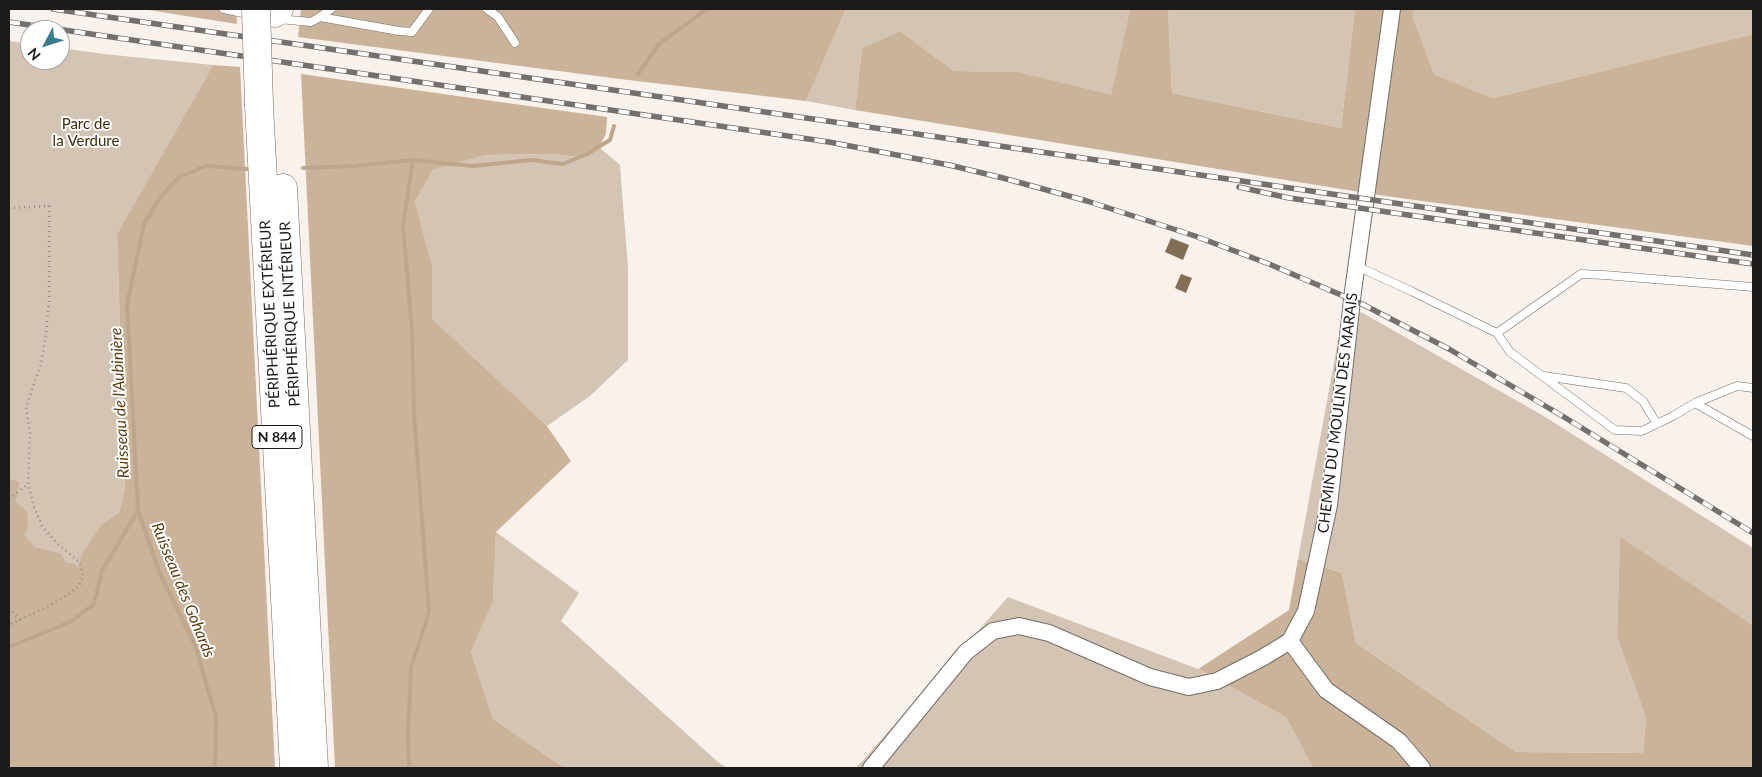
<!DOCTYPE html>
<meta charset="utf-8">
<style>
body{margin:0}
#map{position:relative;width:1762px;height:777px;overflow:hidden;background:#f9f2ec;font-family:Lato,sans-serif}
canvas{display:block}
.frame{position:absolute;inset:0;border:10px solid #1d1b19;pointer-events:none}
.north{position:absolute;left:20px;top:20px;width:50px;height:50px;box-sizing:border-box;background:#fff;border:1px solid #a5a4a3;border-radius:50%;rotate:230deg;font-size:14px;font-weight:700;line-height:20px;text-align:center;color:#1d1b19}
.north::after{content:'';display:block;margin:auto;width:18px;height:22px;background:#3a7c8e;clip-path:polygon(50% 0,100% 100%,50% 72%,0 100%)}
</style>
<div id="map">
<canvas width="1762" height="777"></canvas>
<div class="frame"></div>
<div class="north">N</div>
</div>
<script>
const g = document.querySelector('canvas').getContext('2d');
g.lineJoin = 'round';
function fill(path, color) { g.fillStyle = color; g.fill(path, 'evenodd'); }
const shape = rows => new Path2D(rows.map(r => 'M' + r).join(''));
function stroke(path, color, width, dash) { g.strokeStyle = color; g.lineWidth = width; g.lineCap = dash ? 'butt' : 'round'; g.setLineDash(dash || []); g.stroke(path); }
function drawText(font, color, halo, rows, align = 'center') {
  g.font = font + ' Lato,sans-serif'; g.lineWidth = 4; g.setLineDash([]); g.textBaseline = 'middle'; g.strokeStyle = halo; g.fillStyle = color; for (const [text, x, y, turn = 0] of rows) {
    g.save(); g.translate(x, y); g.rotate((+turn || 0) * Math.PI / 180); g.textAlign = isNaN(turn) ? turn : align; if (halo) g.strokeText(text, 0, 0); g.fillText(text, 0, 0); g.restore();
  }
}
fill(shape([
 [846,9,1130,9,1111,96,1018,72,954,71,900,31,862,48,855,110,806,101],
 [1168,9,1355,9,1341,128,1172,93],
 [1414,9,1753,9,1753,34,1493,98,1434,74,1413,17],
 [9,41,30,44,30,60,60,60,60,48,104,54,213,65,117,234,125,489,119,512,101,525,79,567,73,563,66,562,61,553,35,547,24,536,28,526,16,502,20,482,9,478],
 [599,147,620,165,628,268,628,360,590,396,547,426,431,319,432,264,415,202,433,170,486,155,550,154,580,157],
 [1344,308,1363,313,1542,415,1753,548,1753,625,1620,538,1617,637,1646,718,1643,753,1516,752,1356,643,1342,573,1298,559],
 [496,532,579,593,561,621,718,762,727,768,565,768,493,719,471,652,493,602],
 [1008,597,1198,669,1286,717,1313,768,856,768]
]), '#d4c4b4');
fill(shape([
 [142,9,236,9,237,24],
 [301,9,846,9,806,101,620,79,298,37],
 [1130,9,1168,9,1172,93,1341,128,1355,9,1414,9,1413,17,1434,74,1493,98,1753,34,1753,246,1378,195,855,110,862,48,900,31,954,71,1018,72,1111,95],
 [213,65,240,67,275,768,9,768,9,478,20,482,16,502,27,511,28,526,25,536,35,547,61,553,66,562,73,563,79,567,81,556,101,525,119,512,125,489,117,234],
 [301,74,607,117,606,134,599,147,580,157,550,154,486,155,433,170,415,202,432,264,432,319,547,426,571,461,496,532,493,602,471,652,493,719,565,768,335,768],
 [1620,537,1753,625,1753,768,1313,768,1286,717,1198,669,1289,610,1298,559,1342,573,1356,643,1516,752,1643,753,1646,718,1617,637]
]), '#cbb39a');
stroke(shape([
 [638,74,660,43,707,9],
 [303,168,354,166,413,160,473,166,532,160,563,164,587,154,610,140,614,126],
 [138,510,160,574,195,645,216,717,215,768],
 [9,647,70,622,94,604,102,571,138,510,127,305,144,224,159,199,179,177,206,166,247,169],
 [409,768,408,734,411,668,429,612,414,413,412,330,403,225,413,160]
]), '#bea68d', 4);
fill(shape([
 [1171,238,1189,245,1183,260,1165,252],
 [1181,274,1192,278,1186,293,1175,288]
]), '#836d55');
const lane = shape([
 [224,9,252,15],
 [487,9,498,17,515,43],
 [320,17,399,31,412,32,429,9],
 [278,19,311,22,320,17,331,9],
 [1356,268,1363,269,1411,291,1497,333,1510,352,1615,430,1642,431,1673,416,1695,403,1737,386,1753,388],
 [1497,333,1581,274,1604,275,1753,287],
 [1544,376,1626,388,1643,401,1657,424],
 [1695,403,1753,436]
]);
const street = shape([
 [1290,641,1326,690,1399,741,1422,768],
 [871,768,966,652,993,631,1019,626,1049,633,1150,677,1189,687,1217,681,1262,658,1290,641,1306,611,1329,505,1353,291,1392,9]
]);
const highway = shape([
 [275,13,279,9],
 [259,105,294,768],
 [283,188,314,768]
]);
stroke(lane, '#736d67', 9);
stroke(street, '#736d67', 18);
stroke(highway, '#736d67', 29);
stroke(shape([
 [9,208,49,206,49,301,46,334,41,364,26,407,30,433,28,484,34,507,42,526,57,543,79,562,83,576,79,586,69,594,49,606,9,625],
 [9,499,28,484],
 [9,608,20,620]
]), '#8d8985', 2.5, [1, 4]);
stroke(lane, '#fff', 8);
stroke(street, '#fff', 16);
stroke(highway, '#fff', 28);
const rail = shape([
 [53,9,1753,255],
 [9,22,829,142,949,165,1003,178,1087,201,1195,236,1269,264,1362,304,1449,349,1564,417,1753,533],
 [1239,187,1289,198,1753,264]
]);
stroke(rail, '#74706d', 5.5);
stroke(rail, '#fff', 4, [11]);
const highwayBridge = shape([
 [256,9,259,105]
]);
stroke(highwayBridge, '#736d67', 29, []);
stroke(highwayBridge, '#fff', 28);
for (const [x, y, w] of [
 [277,437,50]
]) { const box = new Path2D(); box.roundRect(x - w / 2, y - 11.5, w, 23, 4); g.fillStyle = '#fff'; g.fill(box); stroke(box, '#1d1b19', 1); }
drawText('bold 14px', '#1d1b19', null, [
 ["N 844",277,437]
]);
drawText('15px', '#442a09', '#fff', [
 ["Parc de",86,124],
 ["la Verdure",86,141]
]);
drawText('15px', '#1d1b19', '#fff', [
 ["PÉRIPHÉRIQUE EXTÉRIEUR",270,314,-93],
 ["PÉRIPHÉRIQUE INTÉRIEUR",290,314,-93],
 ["CHEMIN DU MOULIN DES MARAIS",1338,413,-83]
]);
drawText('italic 16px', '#5f3d11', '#fff', [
 ["Ruisseau de l'Aubinière",120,403,-93],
 ["Ruisseau des Gohards",183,590,68]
]);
</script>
